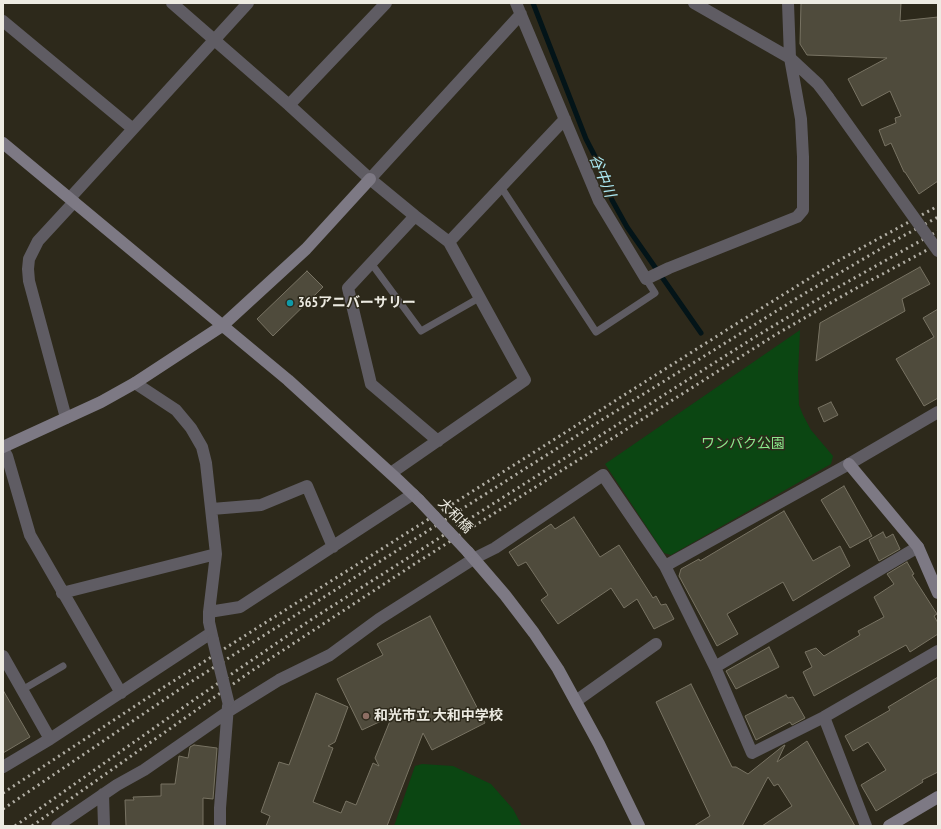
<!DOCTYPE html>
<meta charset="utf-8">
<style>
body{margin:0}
#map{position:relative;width:941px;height:829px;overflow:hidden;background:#2d291b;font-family:"PT Sans Narrow",sans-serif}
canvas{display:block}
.frame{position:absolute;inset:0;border:4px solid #edebe2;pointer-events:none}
</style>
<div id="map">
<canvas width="941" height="829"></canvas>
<div class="frame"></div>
</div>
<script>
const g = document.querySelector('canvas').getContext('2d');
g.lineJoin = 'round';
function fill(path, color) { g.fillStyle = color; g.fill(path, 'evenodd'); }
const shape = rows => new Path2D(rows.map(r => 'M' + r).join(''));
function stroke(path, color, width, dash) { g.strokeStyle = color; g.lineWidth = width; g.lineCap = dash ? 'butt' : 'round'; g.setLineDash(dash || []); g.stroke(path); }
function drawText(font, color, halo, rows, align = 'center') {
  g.font = font + ' "PT Sans Narrow","Noto Sans JP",sans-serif'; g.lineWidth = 3; g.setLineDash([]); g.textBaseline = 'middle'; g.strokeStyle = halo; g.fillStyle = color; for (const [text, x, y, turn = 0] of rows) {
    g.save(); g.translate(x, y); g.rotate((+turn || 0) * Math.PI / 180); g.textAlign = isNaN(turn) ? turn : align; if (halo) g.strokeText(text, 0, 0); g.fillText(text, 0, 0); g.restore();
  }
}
fill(shape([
 [800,330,798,375,799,405,803,415,811,430,833,456,831,464,671,555,664,553,605,464],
 [422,764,453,766,491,784,513,809,522,826,394,826,415,766]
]), '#0b4612');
stroke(shape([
 [533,3,586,139,601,168,612,200,627,227,701,333]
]), '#031418', 5);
const building = shape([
 [801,3,901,3,900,21,938,17,938,181,919,194,905,172,904,172,891,143,885,146,879,130,896,123,895,118,901,116,890,91,862,106,848,79,887,58,807,55,800,44,801,3],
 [920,267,930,284,902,299,905,311,816,361,820,323,920,267],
 [307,271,323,287,273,336,257,319,307,271],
 [938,309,938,398,924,406,896,359,934,337,923,318,938,309],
 [831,402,838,415,824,422,818,408,831,402],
 [844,486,872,536,850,548,821,500,844,486],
 [784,511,813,561,840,546,850,566,793,601,783,582,727,614,738,634,717,646,679,576,681,569,699,559,700,561,784,511],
 [574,517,600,557,619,545,653,598,656,596,661,605,666,604,674,619,654,629,637,599,624,608,611,588,558,624,541,600,548,595,526,562,518,566,509,552,551,524,555,529,574,517],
 [883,532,886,538,893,534,900,549,879,561,869,540,883,532],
 [907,562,914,574,912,575,937,614,934,616,938,623,938,634,910,652,906,645,814,696,803,672,812,667,805,652,816,648,824,656,860,635,858,631,884,617,874,597,894,584,887,574,907,562],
 [430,616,485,723,432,750,423,733,387,826,266,826,270,816,261,812,279,762,289,765,316,693,348,707,335,742,328,746,333,748,313,802,341,813,346,801,356,805,373,763,379,766,375,758,392,716,362,730,337,679,383,655,377,644,430,616],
 [769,647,779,667,736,689,726,671,769,647],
 [938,677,938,772,922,780,923,782,876,811,861,785,886,770,868,742,853,751,845,736,890,710,888,707,938,677],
 [691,684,732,767,736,767,748,774,783,746,785,745,777,762,807,741,855,826,762,826,792,806,778,784,774,786,768,777,742,826,694,826,710,816,656,702,691,684],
 [3,690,30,737,3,753,3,690],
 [786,695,788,698,793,697,805,718,792,725,790,722,756,740,745,716,786,695],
 [194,745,217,748,213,799,203,798,203,826,126,826,125,800,134,800,133,797,161,796,161,784,175,784,179,756,188,758,190,747,194,745]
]);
fill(building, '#4f4b3c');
stroke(building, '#787363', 1);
stroke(shape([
 [501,187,596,332,655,293,646,279],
 [371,263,421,331,479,298],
 [22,690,63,666]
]), '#5f5c63', 7);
stroke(shape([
 [172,3,289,105,370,179,415,216,449,242,525,380,391,473],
 [516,3,599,201,646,279,669,268,797,217,803,210,803,157,801,119,790,58,788,3],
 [694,3,790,58,818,84,828,97],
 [3,21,133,129],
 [289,105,386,3],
 [370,179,521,14],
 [70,198,248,3],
 [415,216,348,288,371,384,438,441],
 [449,242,565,119],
 [135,383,176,410,191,428,202,447,206,463,216,554,209,612,209,622,213,640],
 [66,418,29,281,28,269,29,259,38,241,74,202],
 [3,449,7,456,30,535,121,693],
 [212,509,261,505,307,486,333,547],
 [665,566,849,464,938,412],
 [62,593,216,554],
 [209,612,240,607,413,494],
 [3,656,50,739],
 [715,667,918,547],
 [576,701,656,644],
 [824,717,866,826],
 [3,767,50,739,211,633],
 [103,794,104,826],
 [57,826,117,785,144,770,229,711,279,680,330,655,379,619,475,558,495,548,603,475,665,566,715,667,752,753,824,717,938,651],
 [220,826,220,808,228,706]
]), '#5f5c63', 12);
stroke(shape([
 [3,143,288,380,399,481,419,500],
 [3,447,101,402,135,383,222,326,306,249,370,179],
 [849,464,918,547,938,593],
 [468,552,505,595,534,633,558,669,599,744,639,826],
 [889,826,938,797]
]), '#7d7984', 12);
stroke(shape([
 [3,793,164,687,744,319,834,263,938,206],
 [3,809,183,687,589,428,807,292,894,241,938,217],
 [15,826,198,697,312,619,755,337,833,290,938,231],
 [32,826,253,670,416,563,775,335,853,290,938,244]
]), '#b2afa5', 3, [2, 4]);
stroke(shape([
 [828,97,938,251],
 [213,640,228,701]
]), '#5f5c63', 12);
stroke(shape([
 [419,500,468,552]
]), '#7d7984', 12);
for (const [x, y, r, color] of [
 [290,303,4,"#0f9aa8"],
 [366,716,4,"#8d6e63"]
]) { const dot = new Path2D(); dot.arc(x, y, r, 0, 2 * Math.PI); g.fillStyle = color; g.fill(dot); stroke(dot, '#2d291b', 1.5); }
drawText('bold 14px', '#edebe2', '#2d291b', [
 ["365アニバーサリー",298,303],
 ["和光市立 大和中学校",374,716]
], 'left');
drawText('14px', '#8ae98b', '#2d291b', [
 ["ワンパク公園",743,444]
]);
drawText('14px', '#edebe2', '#2d291b', [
 ["大和橋",455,516,46]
]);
drawText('italic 15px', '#ace9f4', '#2d291b', [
 ["谷中川",602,176,68]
]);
</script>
